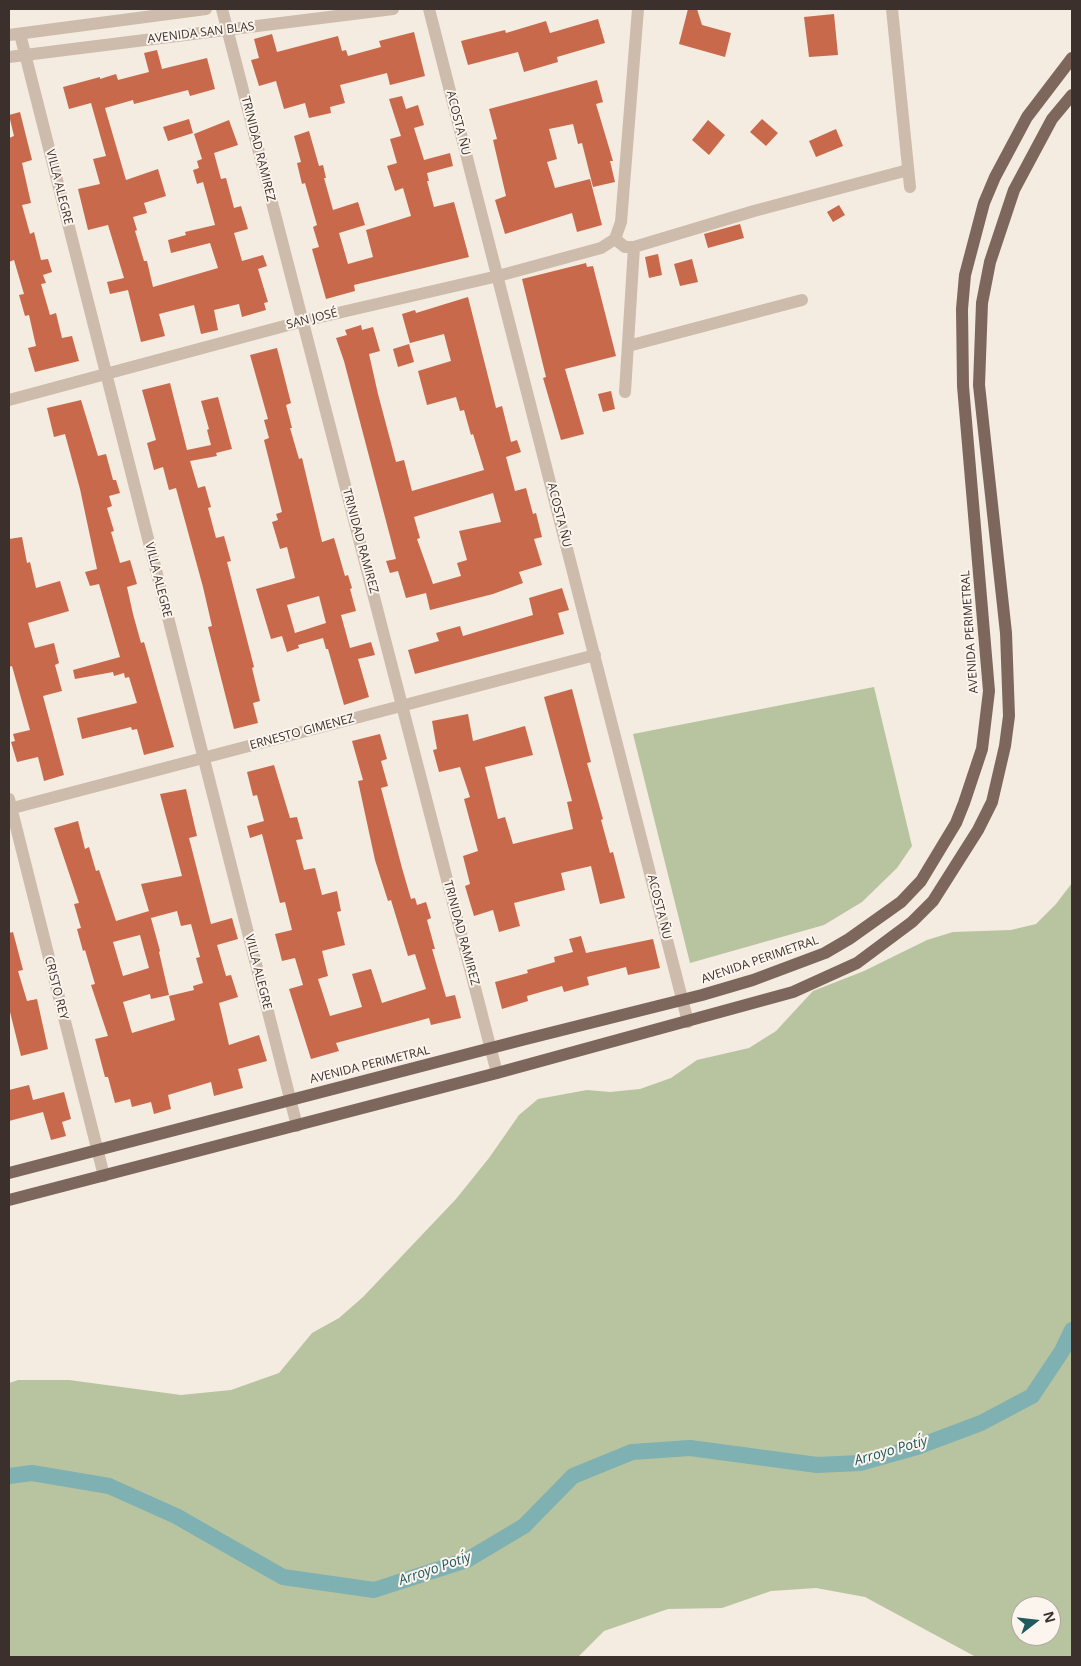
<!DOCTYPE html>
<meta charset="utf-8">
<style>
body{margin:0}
#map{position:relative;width:1081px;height:1666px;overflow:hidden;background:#f4ebe1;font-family:"Open Sans",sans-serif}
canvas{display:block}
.frame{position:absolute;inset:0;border:10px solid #3b302b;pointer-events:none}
.north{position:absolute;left:1011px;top:1596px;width:50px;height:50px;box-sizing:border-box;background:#fbf5ee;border:1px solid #aea6a0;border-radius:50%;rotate:74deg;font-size:14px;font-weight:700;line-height:20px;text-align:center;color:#3b302b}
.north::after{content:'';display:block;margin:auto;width:18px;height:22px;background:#1f5a5e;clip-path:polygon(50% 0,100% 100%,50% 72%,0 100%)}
</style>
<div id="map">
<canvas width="1081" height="1666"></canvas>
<div class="frame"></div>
<div class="north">N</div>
</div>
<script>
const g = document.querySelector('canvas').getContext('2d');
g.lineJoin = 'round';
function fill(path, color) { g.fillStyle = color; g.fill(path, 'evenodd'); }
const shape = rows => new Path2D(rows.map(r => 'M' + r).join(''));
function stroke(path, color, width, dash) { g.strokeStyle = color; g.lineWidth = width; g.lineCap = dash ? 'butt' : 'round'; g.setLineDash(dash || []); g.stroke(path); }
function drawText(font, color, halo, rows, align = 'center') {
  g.font = font + ' "Open Sans",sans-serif'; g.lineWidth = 4; g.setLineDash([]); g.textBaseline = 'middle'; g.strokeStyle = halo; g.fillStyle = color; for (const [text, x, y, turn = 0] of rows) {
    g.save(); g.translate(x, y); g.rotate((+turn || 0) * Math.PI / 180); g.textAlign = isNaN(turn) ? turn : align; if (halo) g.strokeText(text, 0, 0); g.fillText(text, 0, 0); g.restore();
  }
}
fill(shape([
 [874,687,912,846,897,868,862,902,824,925,690,963,633,734],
 [1072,883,1072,1657,976,1657,865,1597,816,1588,771,1591,722,1608,668,1609,604,1631,578,1657,9,1657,9,1383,18,1380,69,1380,181,1395,231,1390,279,1373,312,1333,339,1318,363,1297,456,1199,489,1158,519,1115,538,1099,587,1090,610,1092,640,1089,671,1078,697,1060,749,1048,776,1031,813,991,864,971,927,940,953,932,1011,930,1036,924,1056,904],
 [1021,1606,1051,1606,1051,1636,1021,1636]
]), '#b8c4a0');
stroke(shape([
 [9,1476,32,1473,109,1486,176,1516,283,1577,374,1590,467,1560,524,1526,573,1476,632,1452,690,1448,817,1465,860,1463,917,1447,981,1423,1032,1396,1062,1351,1072,1330]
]), '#7fb0b2', 16);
fill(shape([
 [688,9,697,9,702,25,731,33,725,57,679,44],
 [834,14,838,55,809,57,804,17],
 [598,19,605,43,557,57,558,62,524,72,518,52,468,65,461,41,505,30,506,33,546,21,550,33],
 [414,32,425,76,390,85,387,73,340,85,345,103,330,107,331,113,309,118,305,103,284,109,276,81,259,86,251,60,259,58,254,39,272,34,277,52,338,36,342,51,346,50,348,56,381,47,379,41],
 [157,50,162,69,207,58,215,89,190,96,188,90,134,104,133,100,105,108,126,180,158,169,166,196,144,203,147,213,133,217,137,230,135,231,144,261,147,261,153,287,218,268,210,243,171,253,168,240,186,235,185,232,215,225,203,182,197,184,193,170,199,168,197,161,202,159,194,134,229,120,238,145,214,153,221,179,226,178,234,208,241,206,248,229,234,233,242,261,263,255,267,266,258,269,268,302,264,303,266,310,242,317,239,304,214,310,218,330,201,334,194,305,159,314,165,336,141,342,128,290,110,294,107,282,124,278,108,225,88,230,78,189,100,184,93,159,106,156,91,103,69,109,63,87,100,77,100,79,116,74,118,80,149,72,144,53],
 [597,80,603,102,596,104,613,161,610,161,615,182,593,187,582,143,578,144,573,124,549,129,557,159,547,162,555,188,590,179,602,225,577,232,572,213,505,234,495,200,506,196,493,140,497,139,489,109],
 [402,96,406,109,418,105,424,125,414,128,424,160,450,153,453,166,427,173,429,181,427,181,434,207,454,202,469,257,354,285,355,291,326,299,312,249,319,247,313,227,317,225,305,183,302,184,297,163,301,162,294,136,309,131,319,166,323,165,326,178,324,178,333,210,358,202,365,225,339,233,348,264,373,257,366,230,411,216,403,188,395,191,387,166,397,163,390,139,401,136,389,99],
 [20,112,32,160,22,163,31,203,22,205,30,234,34,232,41,260,48,259,52,272,43,275,46,283,41,284,50,315,56,313,62,338,72,336,79,361,35,372,28,348,36,346,29,315,25,316,19,295,24,294,14,260,9,262,9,138,14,136,9,115],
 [189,119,193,133,168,141,163,127],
 [762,119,778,133,766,146,750,132],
 [708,120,725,135,709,155,692,140],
 [836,129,843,146,816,157,809,141],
 [839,205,845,215,833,222,827,212],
 [740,224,744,238,708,248,704,234],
 [658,254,662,275,649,278,645,257],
 [692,259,698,282,680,286,674,264],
 [586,263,587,267,593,266,616,356,565,369,584,434,561,440,543,378,546,377,522,279],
 [468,297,496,408,502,406,511,442,517,440,521,452,506,457,515,491,526,488,533,514,536,513,542,537,534,539,542,565,519,572,523,583,493,594,430,610,426,593,406,598,398,571,390,573,386,561,396,559,344,361,336,338,347,335,345,330,361,325,362,330,373,327,380,351,369,354,378,394,396,462,404,460,412,491,484,470,473,434,471,435,464,410,460,411,456,397,427,405,418,371,451,361,444,334,410,343,402,314,415,310,416,313],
 [493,493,501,522,459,531,467,560,457,563,461,576,433,584,417,539,420,538,414,517],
 [409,344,414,362,398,367,393,349],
 [277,348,291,403,286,405,292,428,290,428,299,459,302,458,322,542,334,538,345,576,348,575,352,588,350,589,356,611,341,615,350,648,371,642,375,655,358,659,369,697,344,705,328,649,326,649,323,638,298,645,299,648,287,652,282,636,271,639,256,589,295,578,287,547,280,549,272,522,278,520,276,514,282,512,264,440,269,438,264,420,268,419,250,355],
 [319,596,326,623,295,633,287,605],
 [170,383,187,450,211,445,207,430,209,429,201,401,218,397,232,449,216,453,217,456,190,461,198,488,205,486,211,507,208,508,216,538,224,536,231,561,227,562,254,667,252,668,260,701,253,703,258,723,234,729,208,627,212,626,203,587,176,488,169,490,163,467,154,470,147,443,156,440,142,390],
 [611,391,615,409,603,412,598,394],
 [81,400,98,456,106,454,113,480,116,480,120,493,109,496,112,506,107,508,114,531,111,532,120,563,130,560,137,584,127,587,133,614,141,643,144,642,174,747,144,755,137,729,132,730,131,727,82,739,77,718,137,703,129,677,125,678,124,673,114,676,113,672,75,679,73,670,120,657,99,584,90,586,85,572,97,569,80,489,65,434,54,437,47,408],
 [22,537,27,563,30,562,36,588,60,581,69,611,28,623,35,648,54,643,59,663,55,665,62,691,43,696,64,775,44,781,38,757,17,762,11,742,15,741,13,734,30,730,12,666,9,667,9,539],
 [562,588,569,610,558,613,564,634,415,674,408,650,439,641,436,633,460,626,463,636,533,615,529,598],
 [572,689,591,762,587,763,603,819,601,820,610,853,613,852,625,898,600,904,591,866,561,873,565,890,514,903,520,926,499,932,493,910,474,916,465,886,470,884,463,856,478,851,464,799,470,797,460,767,439,772,433,750,437,749,432,721,468,714,473,741,525,726,533,755,485,767,498,819,505,817,513,844,573,829,567,802,572,801,544,697],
 [380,734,387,759,381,761,388,786,381,788,402,868,411,899,415,898,417,905,426,902,431,918,427,920,435,949,432,949,446,997,455,995,461,1018,431,1025,429,1018,336,1043,339,1051,311,1059,289,989,303,985,295,958,282,961,275,934,292,930,285,902,280,903,262,834,250,838,247,826,264,821,257,795,253,796,247,772,274,765,290,818,297,817,303,839,296,840,304,870,315,868,322,895,337,891,341,911,337,912,345,945,322,951,328,976,318,979,330,1016,362,1007,352,974,371,969,382,1003,426,989,415,954,408,956,391,900,388,901,375,860,358,781,363,780,352,741],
 [186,789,197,836,189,838,211,924,232,918,238,939,217,945,226,976,231,975,238,997,219,1003,229,1045,259,1035,267,1061,238,1069,243,1088,214,1096,211,1082,168,1095,171,1109,154,1114,151,1102,132,1107,130,1099,115,1103,108,1077,105,1077,95,1039,108,1036,91,985,95,984,85,950,83,951,77,929,81,928,74,904,79,903,54,828,78,821,85,849,89,847,96,871,99,870,116,921,149,911,160,951,159,952,169,995,151,999,150,994,123,1002,132,1033,175,1020,169,996,194,990,193,986,203,983,196,958,200,957,191,924,181,926,177,911,151,918,141,884,182,876,160,794],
 [140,935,149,968,123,976,113,942],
 [13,932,23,970,18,971,27,1001,37,999,48,1049,21,1056,9,1008,9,933],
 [581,936,586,953,653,939,660,968,628,975,626,967,587,977,589,985,564,992,562,986,527,996,528,1001,502,1009,495,982,528,973,527,970,555,962,554,957,573,952,569,939],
 [29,1085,33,1100,64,1092,71,1119,62,1122,66,1136,51,1140,43,1112,9,1121,9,1090]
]), '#c8694b');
stroke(shape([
 [222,9,497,1073],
 [429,9,688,1022],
 [892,9,910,187],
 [20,34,297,1126],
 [9,35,206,9],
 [9,57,393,9],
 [615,239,625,247,634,247,754,211,908,170],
 [615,239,621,222,638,9],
 [628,346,802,300],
 [625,392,634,247],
 [9,400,303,321,498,276,601,248,615,239],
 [9,799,104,1176],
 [9,809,595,655]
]), '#cdbbac', 12);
stroke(shape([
 [9,1173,522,1040,702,995,753,980,825,953,849,939,901,902,921,881,956,823,964,803,982,749,989,691,963,386,962,309,965,275,984,203,995,177,1027,117,1072,58],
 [9,1200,497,1073,793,992,857,963,912,922,933,901,978,830,992,802,1005,746,1009,716,1006,633,979,385,982,303,990,262,1014,190,1052,119,1072,95]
]), '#7d675c', 12);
drawText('12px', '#3b302b', '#fbf5ee', [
 ["AVENIDA SAN BLAS",201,33,-7],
 ["ACOSTA ÑU",458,123,76],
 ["TRINIDAD RAMIREZ",258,149,76],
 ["VILLA ALEGRE",59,187,76],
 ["SAN JOSÉ",312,319,-14],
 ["ACOSTA ÑU",559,515,76],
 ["TRINIDAD RAMIREZ",360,541,75],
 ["VILLA ALEGRE",158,580,76],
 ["AVENIDA PERIMETRAL",970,632,-94],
 ["ERNESTO GIMENEZ",302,732,-15],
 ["ACOSTA ÑU",659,907,76],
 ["TRINIDAD RAMIREZ",461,933,75],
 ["AVENIDA PERIMETRAL",760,960,-19],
 ["VILLA ALEGRE",258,972,76],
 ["CRISTO REY",56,988,76],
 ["AVENIDA PERIMETRAL",370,1065,-14]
]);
drawText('italic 14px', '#1f5a5e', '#fbf5ee', [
 ["Arroyo Poti´y",891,1451,-16],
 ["Arroyo Poti´y",435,1569,-19]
]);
</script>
